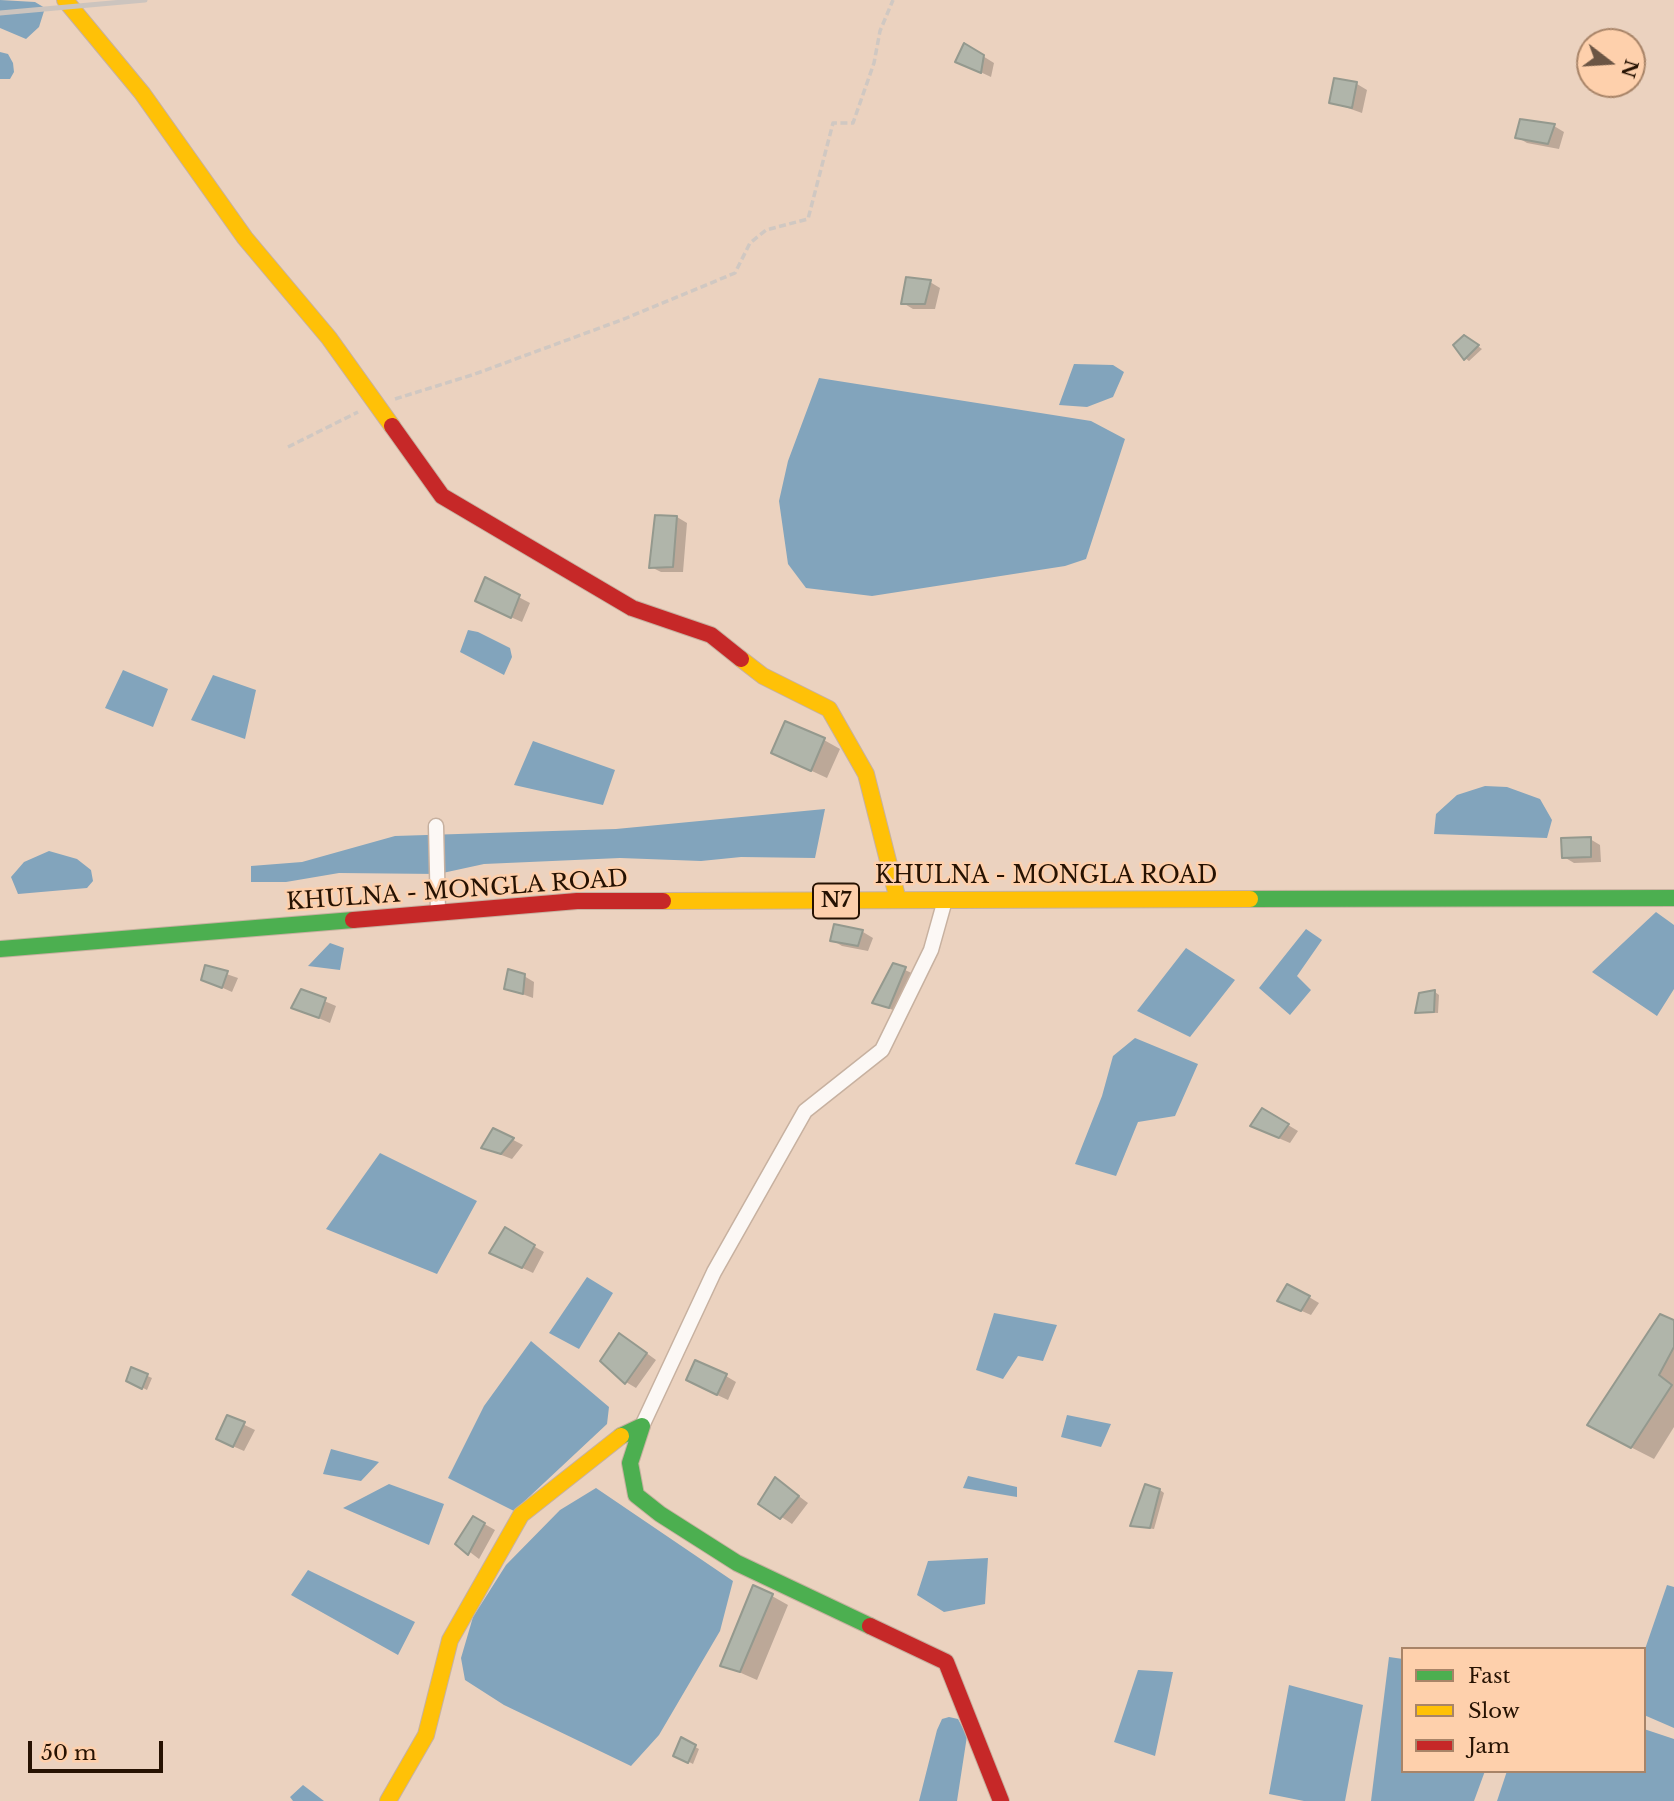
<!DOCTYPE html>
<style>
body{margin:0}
#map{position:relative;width:1674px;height:1801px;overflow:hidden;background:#ebd2bf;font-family:"Libre Baskerville",serif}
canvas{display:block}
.legend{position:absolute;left:1401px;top:1647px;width:245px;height:126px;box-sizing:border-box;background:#fed0ac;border:2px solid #a88468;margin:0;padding:9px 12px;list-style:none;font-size:21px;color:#261202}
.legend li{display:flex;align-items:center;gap:14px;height:35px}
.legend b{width:35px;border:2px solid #a88468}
.north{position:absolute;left:1576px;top:28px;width:70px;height:70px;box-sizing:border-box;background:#fed0ac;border:2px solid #a88468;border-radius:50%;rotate:107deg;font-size:19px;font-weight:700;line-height:28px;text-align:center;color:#261202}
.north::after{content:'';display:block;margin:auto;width:24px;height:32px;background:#6b5544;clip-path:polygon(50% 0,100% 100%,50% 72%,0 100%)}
.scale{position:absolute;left:28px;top:1741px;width:135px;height:32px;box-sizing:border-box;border:4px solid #261202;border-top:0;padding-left:9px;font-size:21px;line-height:24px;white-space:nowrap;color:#261202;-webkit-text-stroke:5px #fed0ac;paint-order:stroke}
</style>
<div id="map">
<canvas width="1674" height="1801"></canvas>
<ul class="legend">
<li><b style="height:9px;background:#4caf50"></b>Fast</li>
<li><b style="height:9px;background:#ffc107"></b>Slow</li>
<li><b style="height:9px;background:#c62828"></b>Jam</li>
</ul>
<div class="north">N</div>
<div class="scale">50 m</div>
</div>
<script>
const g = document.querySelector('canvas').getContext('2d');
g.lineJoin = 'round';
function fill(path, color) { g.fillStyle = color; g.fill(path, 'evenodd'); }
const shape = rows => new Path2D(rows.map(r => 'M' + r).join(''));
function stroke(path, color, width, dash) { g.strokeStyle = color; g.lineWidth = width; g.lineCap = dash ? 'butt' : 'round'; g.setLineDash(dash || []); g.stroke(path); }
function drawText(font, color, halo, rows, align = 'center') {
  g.font = font + ' "Libre Baskerville",serif'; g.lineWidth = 5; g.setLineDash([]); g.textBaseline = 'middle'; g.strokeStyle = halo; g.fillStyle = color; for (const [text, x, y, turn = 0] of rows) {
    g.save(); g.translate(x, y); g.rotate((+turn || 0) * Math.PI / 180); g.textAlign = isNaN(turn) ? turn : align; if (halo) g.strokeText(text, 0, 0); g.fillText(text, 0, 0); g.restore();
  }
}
fill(shape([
 [0,0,35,2,45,8,39,27,26,39,0,28],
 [0,52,8,54,13,63,14,72,10,79,0,79],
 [1074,364,1113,365,1124,372,1113,397,1087,407,1059,405],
 [819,378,1091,421,1125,439,1086,559,1065,566,872,596,806,588,788,564,779,501,788,461],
 [468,630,478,632,510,648,512,657,504,675,460,652],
 [123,670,168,689,153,727,105,708],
 [213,675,256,690,245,739,191,720],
 [533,741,615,770,603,805,514,785],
 [1485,786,1507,787,1540,799,1552,820,1547,838,1434,834,1436,814,1457,795],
 [825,809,815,858,741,857,701,861,620,858,484,864,438,874,339,873,286,882,251,882,251,866,302,862,395,836,616,829],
 [49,851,77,859,91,870,93,881,87,888,18,894,11,877,24,862],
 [1656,912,1674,925,1674,989,1657,1016,1592,972],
 [1306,929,1322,940,1297,976,1311,990,1290,1015,1259,988],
 [330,943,344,948,340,970,308,966],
 [1186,948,1235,980,1190,1037,1137,1011],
 [1135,1038,1198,1064,1175,1116,1138,1122,1116,1176,1075,1164,1102,1096,1113,1056],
 [380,1153,477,1201,437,1274,326,1229],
 [587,1277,613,1293,579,1349,549,1333],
 [994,1313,1057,1325,1043,1361,1018,1356,1003,1379,976,1370],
 [531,1341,609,1407,607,1424,514,1511,448,1478,484,1406],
 [1067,1415,1111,1424,1101,1447,1061,1437],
 [331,1449,379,1462,361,1481,323,1474],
 [968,1476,1017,1487,1017,1497,963,1488],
 [389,1484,444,1504,429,1545,343,1508],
 [596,1488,733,1581,720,1631,659,1735,631,1766,504,1705,465,1680,461,1658,473,1617,506,1565,560,1510],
 [988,1558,985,1604,944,1612,917,1595,928,1561],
 [308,1570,415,1622,398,1655,291,1595],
 [1667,1585,1674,1587,1674,1728,1644,1715,1644,1652],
 [1389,1657,1403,1659,1403,1771,1485,1771,1474,1801,1371,1801],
 [1138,1670,1173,1672,1155,1756,1114,1742],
 [1289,1685,1363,1705,1345,1801,1304,1801,1269,1794],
 [949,1717,958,1719,967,1736,957,1801,919,1801,937,1730,942,1719],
 [1644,1729,1674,1739,1674,1801,1497,1801,1507,1771,1644,1771],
 [303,1785,324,1801,293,1801,290,1797]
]), '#82a4bc');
fill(shape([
 [965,45,994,63,991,77,957,61],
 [1335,80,1357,84,1367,90,1362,113,1331,102],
 [1554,126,1564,132,1559,149,1527,143,1517,137],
 [930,282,940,288,935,309,913,309,903,303],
 [1469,340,1482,349,1469,361,1465,358],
 [677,517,687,523,683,572,661,572,651,567],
 [486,580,530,603,522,622,488,607],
 [824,740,840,749,827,778,773,753],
 [1590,839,1600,845,1601,862,1574,863,1564,857],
 [835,926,863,932,873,938,868,951,842,946,832,940],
 [894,965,916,975,900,1013,874,1002],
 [206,967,238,978,232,992,203,979],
 [524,976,534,982,533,998,506,988],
 [301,991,336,1006,330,1023,293,1007],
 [1435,992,1439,995,1438,1013,1417,1012,1420,994],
 [1263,1110,1298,1131,1290,1143,1262,1131],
 [494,1130,523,1145,512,1159,483,1148],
 [505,1230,544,1252,533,1273,502,1258],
 [1309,1297,1319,1303,1311,1315,1279,1301],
 [1674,1322,1674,1427,1654,1459,1611,1437],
 [630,1341,656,1360,636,1388,626,1382],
 [132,1369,152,1378,147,1390,128,1380],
 [726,1376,736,1382,728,1400,698,1386],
 [228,1417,255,1430,244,1451,228,1444],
 [776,1479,808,1503,792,1524,761,1503],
 [1160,1490,1164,1493,1154,1529,1132,1526],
 [474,1518,495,1530,479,1559,458,1543],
 [772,1596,788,1605,757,1680,723,1665],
 [682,1740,699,1749,693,1764,676,1755]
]), '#0003');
const building = shape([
 [964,43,984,55,981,73,955,62,964,43],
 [1334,78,1357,82,1352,108,1329,103,1334,78],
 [1520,119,1555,124,1548,144,1515,138,1520,119],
 [906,277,931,280,925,304,901,304,906,277],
 [1464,335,1479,345,1464,360,1453,345,1464,335],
 [655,515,677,516,673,567,649,568,655,515],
 [485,577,520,595,511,618,475,601,485,577],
 [785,721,825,738,811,771,771,753,785,721],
 [1591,837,1591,857,1562,858,1561,838,1591,837],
 [834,924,863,930,858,946,830,941,834,924],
 [893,963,906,967,889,1008,872,1003,893,963],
 [205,965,228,971,222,988,201,980,205,965],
 [508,969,525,974,523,994,504,989,508,969],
 [301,989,326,998,319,1018,291,1008,301,989],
 [1435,990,1434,1012,1415,1013,1419,993,1435,990],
 [1262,1108,1289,1124,1279,1138,1250,1126,1262,1108],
 [493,1128,514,1138,501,1154,481,1148,493,1128],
 [505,1227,535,1245,522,1268,489,1253,505,1227],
 [1287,1284,1310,1296,1301,1311,1277,1301,1287,1284],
 [1660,1314,1674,1320,1674,1347,1659,1375,1672,1385,1631,1448,1587,1425,1660,1314],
 [619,1333,647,1353,625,1384,600,1361,619,1333],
 [695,1360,727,1374,717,1395,686,1380,695,1360],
 [131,1367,148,1374,142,1389,126,1381,131,1367],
 [227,1415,245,1422,233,1447,216,1439,227,1415],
 [775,1477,799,1496,780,1519,758,1504,775,1477],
 [1145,1484,1160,1489,1150,1528,1130,1526,1145,1484],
 [473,1516,485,1523,468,1555,455,1544,473,1516],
 [753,1585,773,1594,740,1672,720,1666,753,1585],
 [681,1737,696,1745,688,1763,673,1756,681,1737]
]);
fill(building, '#b0b5aa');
stroke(building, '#94998e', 2);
const street = shape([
 [436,826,438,912],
 [642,1426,714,1272,805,1111,882,1050,931,950,945,900]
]);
const fast = shape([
 [1250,899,1674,898],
 [0,949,353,920],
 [621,1436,642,1426,630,1463,636,1495,660,1514,737,1563,870,1626]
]);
const slow = shape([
 [65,0,142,93,245,238,329,338,392,426],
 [741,659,763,676,829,709,866,774,898,900],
 [663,901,1250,899],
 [388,1801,426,1735,450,1640,521,1515,621,1436]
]);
const jam = shape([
 [392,426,442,496,632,608,711,635,741,659],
 [353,920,577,901,663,901],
 [870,1626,946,1662,1001,1801]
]);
stroke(street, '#c7b1a0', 17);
stroke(fast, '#c7b1a0', 18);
stroke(slow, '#c7b1a0', 18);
stroke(jam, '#c7b1a0', 18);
stroke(shape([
 [395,399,475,374,624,319,735,273,750,243,766,230,808,219,833,123,853,123,874,63,880,31,893,0],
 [288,447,358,412]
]), '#d0c8c2', 3.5, [7, 3.5]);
stroke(street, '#fcf8f5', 14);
stroke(fast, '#4caf50', 16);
stroke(slow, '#ffc107', 16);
stroke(jam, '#c62828', 16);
stroke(shape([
 [0,13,145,0]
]), '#ccc4be', 5);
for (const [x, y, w] of [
 [836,901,46]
]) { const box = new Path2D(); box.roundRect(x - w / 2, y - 17.5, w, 35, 5); g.fillStyle = '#fed0ac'; g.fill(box); stroke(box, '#261202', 2); }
drawText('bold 21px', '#261202', null, [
 ["N7",836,901]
]);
drawText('23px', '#261202', '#fed0ac', [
 ["KHULNA - MONGLA ROAD",1046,877],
 ["KHULNA - MONGLA ROAD",457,891,-4]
]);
</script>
